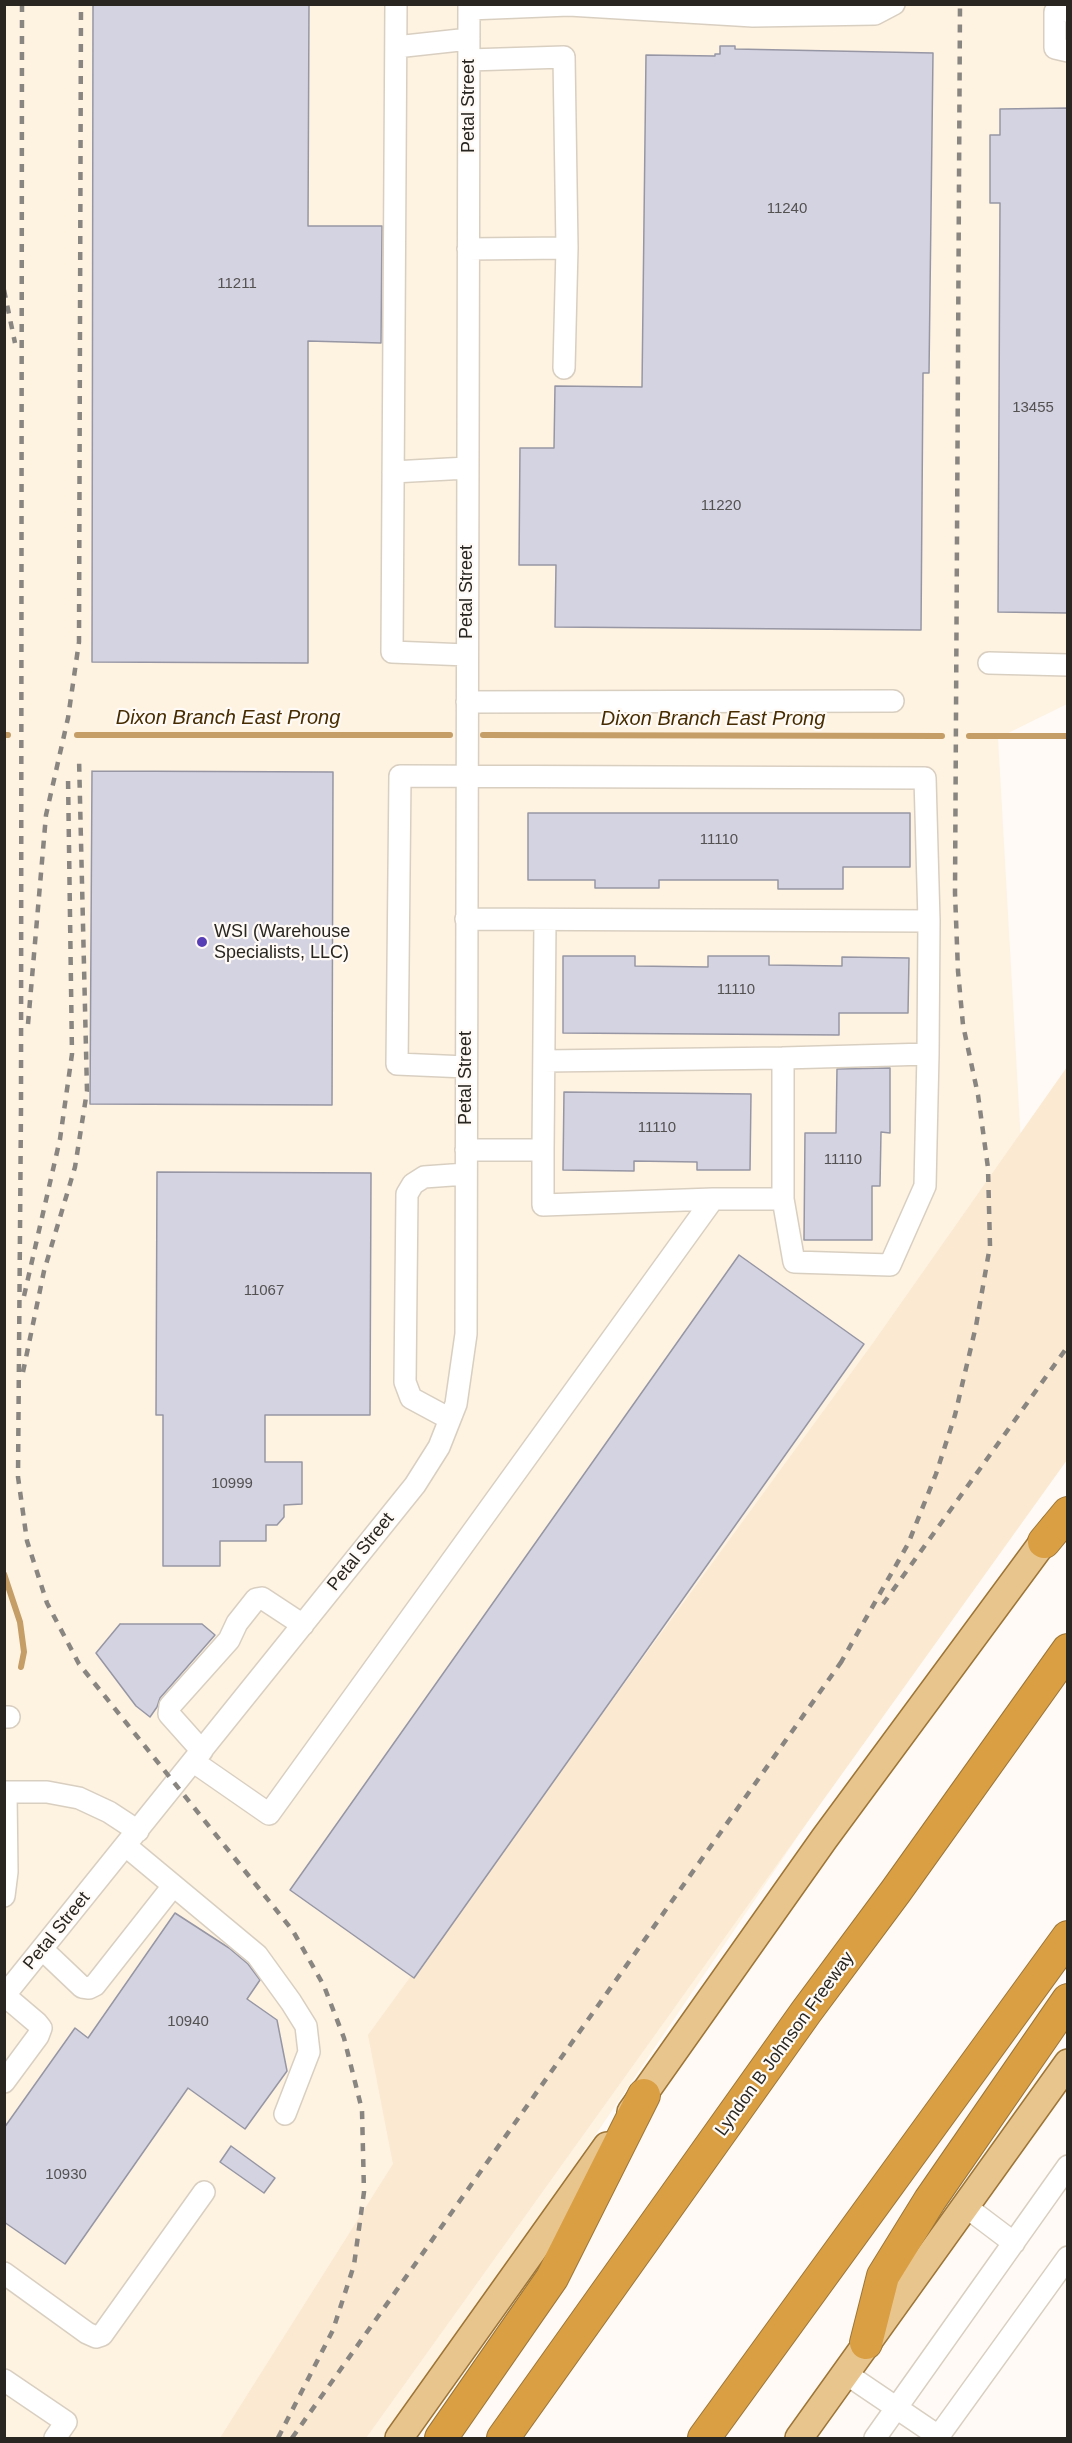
<!DOCTYPE html>
<style>
body{margin:0}
#map{position:relative;width:1072px;height:2443px;overflow:hidden;background:#fffaf5;font-family:Helvetica,sans-serif}
canvas{display:block}
.frame{position:absolute;inset:0;border:6px solid #292621;pointer-events:none}
</style>
<div id="map">
<canvas width="1072" height="2443"></canvas>
<div class="frame"></div>
</div>
<script>
const g = document.querySelector('canvas').getContext('2d');
g.lineJoin = 'round';
function fill(path, color) { g.fillStyle = color; g.fill(path, 'evenodd'); }
const shape = rows => new Path2D(rows.map(r => 'M' + r).join(''));
function stroke(path, color, width, dash) { g.strokeStyle = color; g.lineWidth = width; g.lineCap = dash ? 'butt' : 'round'; g.setLineDash(dash || []); g.stroke(path); }
function drawText(font, color, halo, rows, align = 'center') {
  g.font = font + ' Helvetica,sans-serif'; g.lineWidth = 4.5; g.setLineDash([]); g.textBaseline = 'middle'; g.strokeStyle = halo; g.fillStyle = color; for (const [text, x, y, turn = 0] of rows) {
    g.save(); g.translate(x, y); g.rotate((+turn || 0) * Math.PI / 180); g.textAlign = isNaN(turn) ? turn : align; if (halo) g.strokeText(text, 0, 0); g.fillText(text, 0, 0); g.restore();
  }
}
fill(shape([
 [5,5,1067,5,1067,704,998,738,1040,1479,470,2320,384,2438,5,2438]
]), '#fef2e1');
fill(shape([
 [1067,1067,1067,1460,366,2438,220,2438,393,2164,368,2035,873,1343]
]), '#fbe9d1');
stroke(shape([
 [4,735,8,735],
 [77,735,450,735],
 [483,735,942,736],
 [969,736,1068,736],
 [4,1574,20,1622,24,1652,21,1667]
]), '#c49d67', 6);
const building = shape([
 [93,4,309,4,308,226,382,226,381,343,308,341,308,663,92,662,93,4],
 [720,46,735,46,735,49,933,53,929,373,923,373,921,630,555,627,556,565,519,565,520,448,554,448,555,386,642,387,646,55,715,56,715,54,720,54,720,46],
 [1068,108,1068,613,998,612,1000,203,990,203,990,135,1000,135,1000,109,1068,108],
 [92,771,333,772,332,1105,90,1104,92,771],
 [528,813,910,813,910,867,843,867,843,889,778,889,778,880,659,880,659,888,595,888,595,880,528,880,528,813],
 [563,956,635,956,635,966,708,967,708,956,769,956,769,965,842,966,842,957,909,958,908,1013,839,1013,839,1035,563,1033,563,956],
 [890,1068,890,1133,881,1132,880,1186,872,1186,872,1240,804,1240,805,1133,836,1133,837,1069,890,1068],
 [564,1092,751,1094,750,1170,697,1170,697,1162,634,1161,634,1171,563,1170,564,1092],
 [157,1172,371,1173,370,1415,265,1415,265,1462,302,1462,302,1504,284,1505,284,1517,277,1525,266,1525,266,1541,220,1541,220,1566,163,1566,163,1415,156,1415,157,1172],
 [739,1255,864,1344,414,1978,290,1890,739,1255],
 [120,1624,202,1624,215,1635,160,1698,157,1707,150,1717,136,1706,96,1653,120,1624],
 [175,1913,229,1948,248,1964,260,1980,247,1999,277,2020,287,2071,245,2129,188,2088,65,2264,4,2222,4,2128,75,2028,88,2038,175,1913],
 [231,2146,275,2178,264,2193,220,2162,231,2146]
]);
fill(building, '#d3d3e2');
stroke(building, '#9696a4', 1.5);
const minor = shape([
 [396,4,392,652,467,655],
 [469,9,569,5,753,16,875,14,894,4],
 [1068,11,1055,12,1055,48,1068,51],
 [396,47,469,39],
 [468,249,567,248,564,57,469,60],
 [564,368,567,248],
 [393,472,467,468],
 [989,663,1068,665],
 [467,702,893,701],
 [466,919,929,921,925,778,400,776,397,1064,466,1067],
 [544,1061,783,1058],
 [466,1150,543,1150,545,921],
 [543,1150,543,1205,713,1199,783,1199,783,1058,928,1054,929,921],
 [783,1199,794,1262,890,1265,925,1186,928,1054],
 [450,1419,411,1398,405,1382,407,1194,413,1184,424,1177,466,1174],
 [4,1717,9,1717],
 [202,1751,169,1714,170,1706,229,1640,237,1623,256,1599,262,1598,303,1625],
 [194,1762,269,1814,713,1199],
 [126,1846,257,1955,291,2002,306,2026,309,2052,285,2114],
 [4,1896,7,1872,6,1792,47,1792,79,1798,109,1812,138,1831],
 [42,1949,82,1987,89,1988,95,1985,173,1886],
 [4,1995,37,2023,41,2028,38,2036,4,2082],
 [4,1996,415,1485,439,1447,456,1404,466,1334,469,4],
 [965,2206,1014,2243],
 [4,2273,87,2333,96,2337,102,2335,204,2192],
 [845,2373,941,2438],
 [4,2380,66,2422,55,2438],
 [938,2437,1068,2257],
 [875,2438,1068,2166]
]);
const major = shape([
 [631,2112,824,1839,1055,1526],
 [399,2438,607,2146],
 [799,2438,1068,2063]
]);
const highway = shape([
 [1044,1542,1068,1513],
 [866,2343,883,2276,930,2200,1068,2000],
 [441,2438,552,2278,644,2095],
 [503,2438,806,2012,896,1891,1068,1650],
 [704,2438,1068,1937]
]);
stroke(minor, '#d9cfc1', 24);
stroke(major, '#9c7537', 30);
stroke(highway, '#9c7537', 34);
stroke(minor, '#fff', 21);
stroke(major, '#e9c58e', 27);
stroke(highway, '#da9f43', 32);
stroke(shape([
 [22,4,21,1108,18,1477,27,1541,47,1603,79,1664,293,1931,324,1986,344,2038,362,2110,364,2192,354,2265,333,2330,278,2438],
 [4,290,15,343],
 [28,1024,46,815,68,718,79,642,81,4],
 [24,1296,60,1139,72,1054,68,777],
 [23,1372,44,1271,75,1167,87,1091,79,758],
 [883,1604,1068,1346],
 [840,1664,908,1544,936,1474,955,1415,976,1326,990,1246,988,1168,978,1095,963,1025,958,971,955,893,960,4],
 [292,2438,844,1658]
]), '#898580', 4.5, [8, 8]);
for (const [x, y, r, color] of [
 [202,942,6,"#583eb6"]
]) { const dot = new Path2D(); dot.arc(x, y, r, 0, 2 * Math.PI); g.fillStyle = color; g.fill(dot); stroke(dot, '#fffaf5', 2); }
drawText('15px', '#545151', null, [
 ["11240",787,209],
 ["11211",237,284],
 ["13455",1033,408],
 ["11220",721,506],
 ["11110",719,840],
 ["11110",736,990],
 ["11110",657,1128],
 ["11110",843,1160],
 ["11067",264,1291],
 ["10999",232,1484],
 ["10940",188,2022],
 ["10930",66,2175]
]);
drawText('18px', '#292621', '#fffaf5', [
 ["Petal Street",469,106,-90],
 ["Petal Street",467,592,-90],
 ["Petal Street",466,1078,-90],
 ["Petal Street",361,1552,-51],
 ["Petal Street",57,1931,-51],
 ["Lyndon B Johnson Freeway",785,2044,-54]
]);
drawText('18px', '#292621', '#fffaf5', [
 ["WSI (Warehouse",214,932],
 ["Specialists, LLC)",214,953]
], 'left');
drawText('italic 20px', '#462c00', '#fffaf5', [
 ["Dixon Branch East Prong",228,718],
 ["Dixon Branch East Prong",713,719]
]);
</script>
